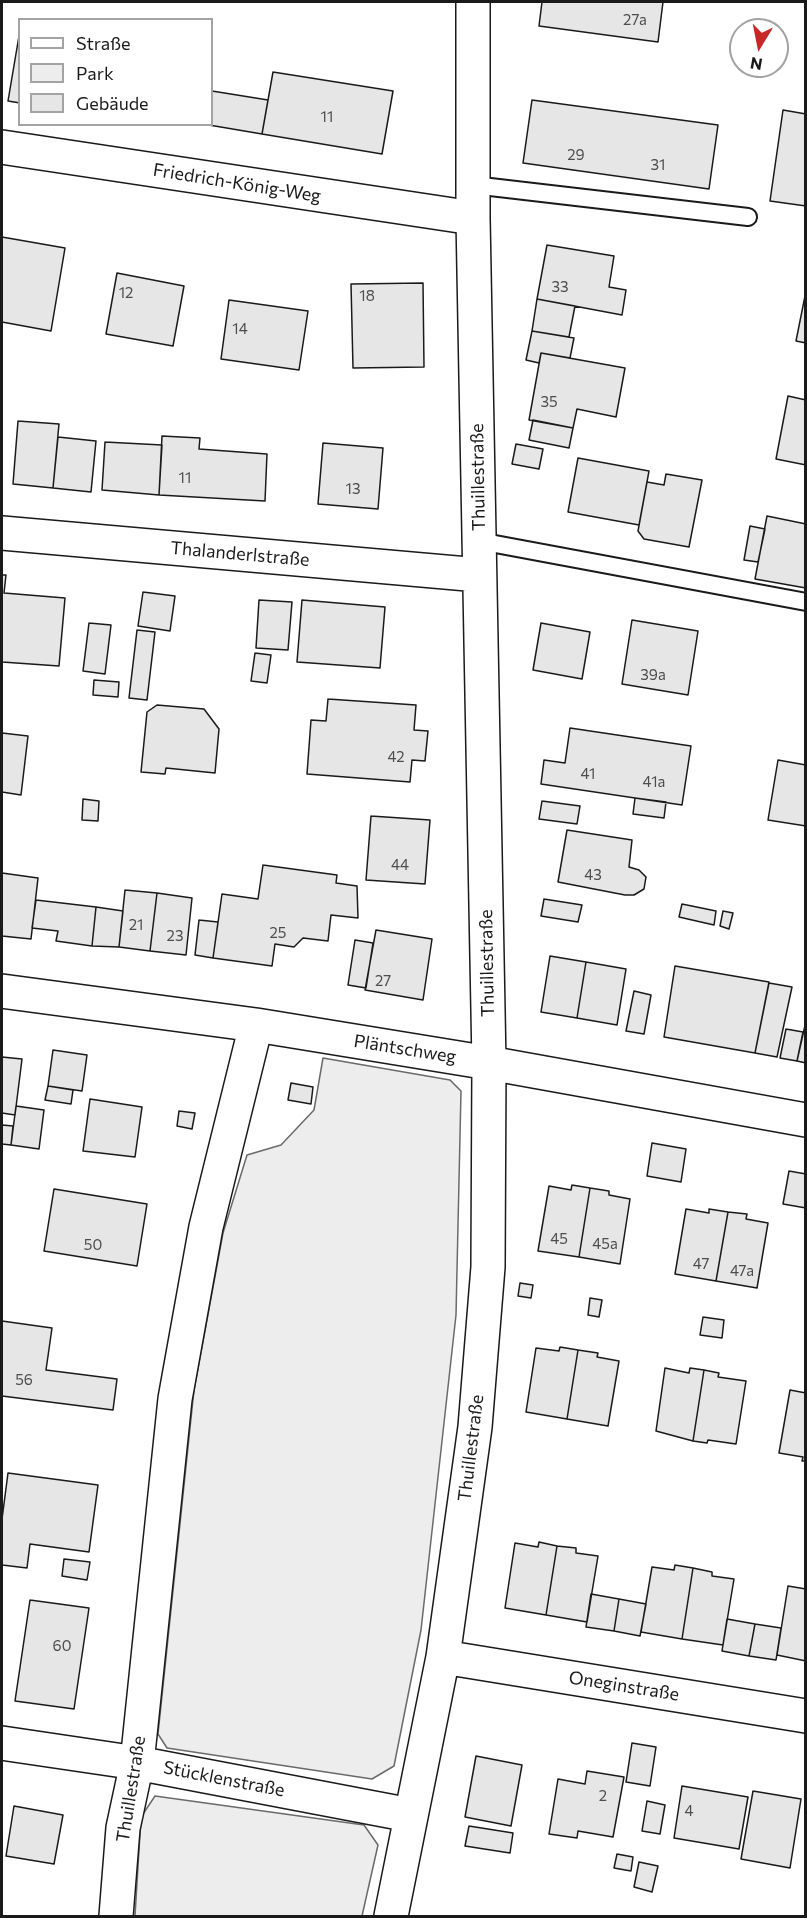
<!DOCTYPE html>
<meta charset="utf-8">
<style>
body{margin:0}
#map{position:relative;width:807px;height:1918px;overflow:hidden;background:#fff;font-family:Commissioner,sans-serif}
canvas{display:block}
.frame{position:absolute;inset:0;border:3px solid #1a1a1a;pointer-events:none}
.legend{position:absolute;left:18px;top:18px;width:195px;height:108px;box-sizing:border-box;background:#fff;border:2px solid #a3a3a3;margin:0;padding:8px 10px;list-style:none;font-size:18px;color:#1a1a1a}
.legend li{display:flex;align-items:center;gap:12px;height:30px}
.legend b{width:30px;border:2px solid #a3a3a3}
.north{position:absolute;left:729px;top:18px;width:60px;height:60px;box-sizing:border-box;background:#fff;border:2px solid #a3a3a3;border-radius:50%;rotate:190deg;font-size:16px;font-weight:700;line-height:24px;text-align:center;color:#1a1a1a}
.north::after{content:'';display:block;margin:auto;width:21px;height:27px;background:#c62828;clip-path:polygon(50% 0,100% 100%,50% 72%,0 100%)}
</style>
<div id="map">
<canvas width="807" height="1918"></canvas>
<div class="frame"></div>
<ul class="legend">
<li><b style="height:8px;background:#fff"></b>Straße</li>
<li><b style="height:16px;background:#ededed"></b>Park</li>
<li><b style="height:16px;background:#e6e6e6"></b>Gebäude</li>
</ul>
<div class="north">N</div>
</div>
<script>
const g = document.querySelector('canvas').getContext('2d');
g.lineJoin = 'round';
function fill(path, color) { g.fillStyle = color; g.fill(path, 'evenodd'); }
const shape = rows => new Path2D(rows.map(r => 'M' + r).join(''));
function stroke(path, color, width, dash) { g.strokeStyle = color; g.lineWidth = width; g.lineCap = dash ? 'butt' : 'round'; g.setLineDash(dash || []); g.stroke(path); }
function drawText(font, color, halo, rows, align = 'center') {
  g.font = font + ' Commissioner,sans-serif'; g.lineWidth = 4.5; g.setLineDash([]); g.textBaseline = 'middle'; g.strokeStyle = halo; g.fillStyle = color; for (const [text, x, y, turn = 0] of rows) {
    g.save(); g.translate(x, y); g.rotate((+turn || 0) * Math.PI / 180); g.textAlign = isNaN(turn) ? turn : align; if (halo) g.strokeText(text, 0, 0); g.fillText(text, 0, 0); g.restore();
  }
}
const green = shape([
 [323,1058,450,1080,461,1091,456,1315,421,1630,394,1766,372,1779,167,1748,158,1734,194,1390,223,1233,247,1155,281,1145,314,1110,323,1058],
 [155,1796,364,1825,378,1845,362,1916,135,1916,141,1817,155,1796]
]);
fill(green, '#ededed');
stroke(green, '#6a6a6a', 1.5);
const building = shape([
 [542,2,663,2,658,42,539,26,542,2],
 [20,30,20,103,8,101,20,30],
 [273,72,393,91,382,154,262,134,273,72],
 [212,91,268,100,262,134,203,124,212,124,212,91],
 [532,100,718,125,709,189,523,163,532,100],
 [783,110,806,114,806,206,770,201,783,110],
 [2,237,65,248,51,331,2,322,2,237],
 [547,245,614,256,609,287,626,290,622,315,537,299,547,245],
 [117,273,184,286,173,346,106,334,117,273],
 [423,283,424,367,353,368,351,284,423,283],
 [806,291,806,343,796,341,806,291],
 [537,299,575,306,569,337,532,331,537,299],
 [229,300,308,311,299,370,221,359,229,300],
 [532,331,574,338,570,358,541,353,539,363,526,360,532,331],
 [541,353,625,368,616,417,577,409,573,428,529,420,541,353],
 [788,396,806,400,806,465,776,459,788,396],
 [533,420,573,428,569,448,529,440,533,420],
 [18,421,59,424,53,488,13,484,18,421],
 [162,436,200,438,199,449,267,454,265,501,159,495,162,436],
 [58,437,96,441,91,492,53,488,58,437],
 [105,442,162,445,159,495,102,490,105,442],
 [323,443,383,448,378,509,318,504,323,443],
 [516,444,543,449,539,469,512,464,516,444],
 [578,458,649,471,639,525,568,512,578,458],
 [666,474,702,480,689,547,644,539,638,531,647,482,664,485,666,474],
 [767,516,806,524,806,588,755,579,767,516],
 [750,526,765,529,758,562,744,560,750,526],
 [2,575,6,575,4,593,65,598,59,666,2,662,2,575],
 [143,592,175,596,170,631,138,626,143,592],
 [259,600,292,602,288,650,256,648,259,600],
 [302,600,385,607,380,668,297,662,302,600],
 [632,620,698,631,688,695,622,684,632,620],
 [89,623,111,625,105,674,83,671,89,623],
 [541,623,590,632,582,679,533,670,541,623],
 [137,630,155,632,147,700,129,698,137,630],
 [255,653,271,655,267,683,251,681,255,653],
 [94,680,119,682,118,697,93,695,94,680],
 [328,699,416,705,414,730,428,731,425,761,412,760,410,782,307,774,311,720,326,721,328,699],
 [157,705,204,709,219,729,215,773,166,768,165,774,141,772,147,712,157,705],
 [570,728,691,746,682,805,541,784,544,760,565,763,570,728],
 [2,733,28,736,21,795,2,792,2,733],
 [778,760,806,765,806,826,768,820,778,760],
 [635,798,666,802,664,818,633,814,635,798],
 [83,799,99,801,98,821,82,820,83,799],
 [542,801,580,806,577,824,539,819,542,801],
 [371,816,430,820,425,884,366,880,371,816],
 [567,830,632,840,629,867,639,870,646,877,644,889,634,895,625,895,558,882,567,830],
 [263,865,337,875,336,883,357,886,358,918,331,915,328,941,303,938,294,947,275,944,272,966,213,958,222,894,258,899,263,865],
 [2,873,38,878,31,939,2,936,2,873],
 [125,890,157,893,150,951,119,947,125,890],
 [157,893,192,898,186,955,150,951,157,893],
 [544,899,582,905,578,922,541,916,544,899],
 [36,900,96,907,92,946,56,941,58,931,32,928,36,900],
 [682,904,716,911,714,925,679,917,682,904],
 [96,907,123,911,119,947,92,946,96,907],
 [723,911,733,913,729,929,720,926,723,911],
 [199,920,218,922,213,958,195,955,199,920],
 [376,930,432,939,423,1000,365,990,376,930],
 [355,940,373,943,366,988,348,985,355,940],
 [550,956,586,962,577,1018,541,1012,550,956],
 [586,962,626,969,617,1025,577,1018,586,962],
 [675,966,769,982,755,1053,664,1037,675,966],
 [769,983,792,987,777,1057,755,1053,769,983],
 [634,991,651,995,644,1034,626,1031,634,991],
 [806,1021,806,1063,797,1061,806,1021],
 [786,1029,803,1032,797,1061,780,1058,786,1029],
 [53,1050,87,1055,82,1091,48,1086,53,1050],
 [2,1057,22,1059,15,1115,2,1113,2,1057],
 [291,1083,313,1087,311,1104,288,1100,291,1083],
 [48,1086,73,1090,71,1104,45,1100,48,1086],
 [90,1099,142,1107,135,1157,83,1151,90,1099],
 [16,1106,44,1110,39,1149,11,1145,16,1106],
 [179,1111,195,1113,192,1129,177,1126,179,1111],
 [2,1125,13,1126,11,1145,2,1144,2,1125],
 [652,1143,686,1149,681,1182,647,1176,652,1143],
 [789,1171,806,1174,806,1208,783,1204,789,1171],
 [572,1185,590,1188,579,1257,538,1251,549,1186,571,1190,572,1185],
 [590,1188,609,1191,609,1195,630,1199,620,1264,579,1257,590,1188],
 [54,1189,147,1204,137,1266,44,1251,54,1189],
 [686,1209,709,1213,709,1209,728,1212,716,1281,675,1274,686,1209],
 [728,1212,747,1214,746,1219,768,1223,757,1288,716,1281,728,1212],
 [520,1283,533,1285,531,1298,518,1296,520,1283],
 [590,1298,602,1300,599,1317,588,1315,590,1298],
 [703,1317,724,1320,722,1338,700,1335,703,1317],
 [2,1321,52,1328,46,1370,117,1379,113,1410,2,1396,2,1321],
 [560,1347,578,1350,567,1419,526,1412,536,1348,559,1351,560,1347],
 [578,1350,598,1353,597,1357,619,1361,608,1426,567,1419,578,1350],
 [665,1368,689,1373,690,1368,704,1370,693,1441,656,1431,665,1368],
 [704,1370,719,1373,718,1377,746,1381,736,1444,708,1440,707,1443,693,1441,704,1370],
 [790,1390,806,1393,806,1461,802,1461,803,1457,779,1453,790,1390],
 [8,1473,98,1485,89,1552,30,1544,27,1568,2,1565,2,1519,8,1473],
 [539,1542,557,1546,546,1615,505,1608,515,1543,538,1547,539,1542],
 [557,1546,576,1548,576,1553,598,1556,587,1622,546,1615,557,1546],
 [64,1559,90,1562,87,1580,62,1576,64,1559],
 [675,1565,693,1568,682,1639,641,1632,652,1567,674,1570,675,1565],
 [693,1568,712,1572,712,1576,734,1579,723,1645,682,1639,693,1568],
 [788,1586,806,1589,806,1661,777,1655,788,1586],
 [591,1594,619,1599,614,1631,586,1627,591,1594],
 [619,1599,646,1604,640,1636,614,1631,619,1599],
 [30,1600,89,1608,74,1709,15,1701,30,1600],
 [727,1619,755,1624,749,1656,722,1651,727,1619],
 [755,1624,781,1628,776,1660,749,1656,755,1624],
 [632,1743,656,1747,650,1786,626,1782,632,1743],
 [476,1756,522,1765,511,1826,465,1817,476,1756],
 [587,1771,624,1777,613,1837,578,1831,577,1838,549,1834,558,1779,585,1784,587,1771],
 [682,1786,748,1797,739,1849,674,1838,682,1786],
 [753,1791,801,1799,790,1868,741,1859,753,1791],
 [647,1801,665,1805,660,1834,642,1831,647,1801],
 [14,1806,63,1815,54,1864,6,1856,14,1806],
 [469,1826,513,1833,510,1853,465,1846,469,1826],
 [617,1854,633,1857,631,1871,614,1868,617,1854],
 [639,1862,658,1866,652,1892,634,1887,639,1862]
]);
fill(building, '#e6e6e6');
stroke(building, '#1a1a1a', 1.5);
const service = shape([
 [473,185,748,217],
 [479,541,806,602]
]);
const minor = shape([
 [2,147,473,218],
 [2,533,479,575],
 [2,991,256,1025,489,1063,806,1120],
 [443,1657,806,1716],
 [2,1743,137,1763,410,1815],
 [116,1916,123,1828,137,1763,175,1399,206,1227,256,1025],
 [391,1916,443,1657,475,1427,488,1267,489,1063,473,218,473,2]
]);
stroke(service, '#1a1a1a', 20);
stroke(minor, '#1a1a1a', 36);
stroke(service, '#fff', 16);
stroke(minor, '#fff', 33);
drawText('15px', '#4d4d4d', null, [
 ["27a",635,20],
 ["11",327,117],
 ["29",576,155],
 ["31",658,165],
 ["33",560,287],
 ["12",126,293],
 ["18",367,296],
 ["14",240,329],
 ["35",549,402],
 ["11",185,478],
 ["13",353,489],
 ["39a",653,675],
 ["42",396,757],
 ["41",588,774],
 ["41a",654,782],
 ["44",400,865],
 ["43",593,875],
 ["21",136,925],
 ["25",278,933],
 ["23",175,936],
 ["27",383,981],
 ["45",559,1239],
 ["45a",605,1244],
 ["50",93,1245],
 ["47",701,1264],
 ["47a",742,1271],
 ["56",24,1380],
 ["60",62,1646],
 ["2",603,1796],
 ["4",689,1811]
]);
drawText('18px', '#1a1a1a', '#fff', [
 ["Friedrich-König-Weg",237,183,9],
 ["Thuillestraße",478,477,-91],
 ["Thalanderlstraße",240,554,5],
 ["Thuillestraße",487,963,-91],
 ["Pläntschweg",405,1049,9],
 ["Thuillestraße",471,1448,-83],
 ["Oneginstraße",624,1686,9],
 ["Stücklenstraße",224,1779,11],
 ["Thuillestraße",131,1789,-81]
]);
</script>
